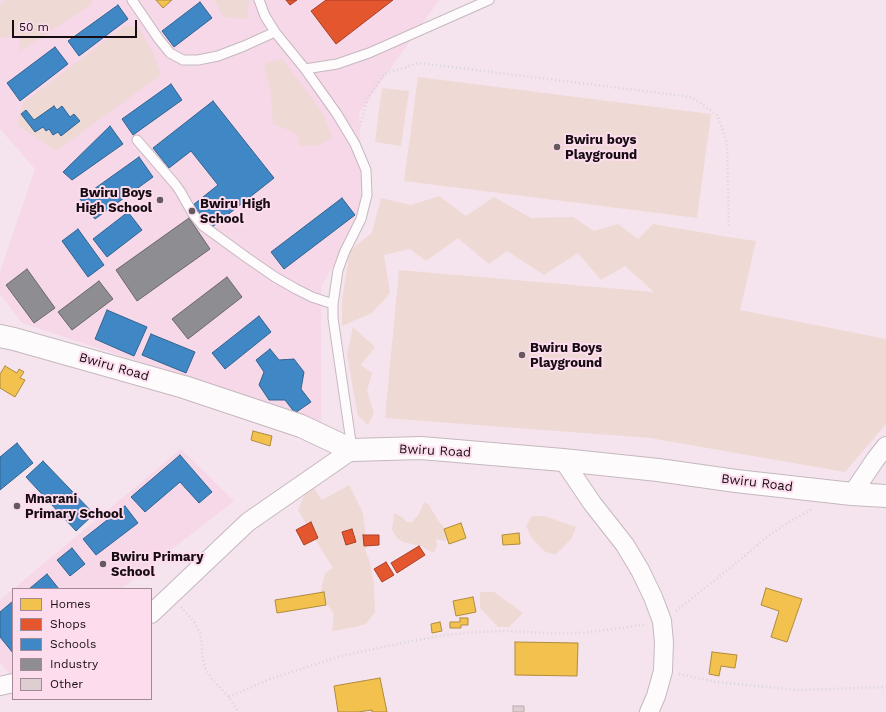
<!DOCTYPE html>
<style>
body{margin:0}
#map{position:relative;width:886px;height:712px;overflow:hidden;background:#f5e4ed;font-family:"Work Sans",sans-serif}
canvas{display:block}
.legend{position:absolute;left:12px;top:588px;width:140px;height:112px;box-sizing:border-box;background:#fddcee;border:1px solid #a18996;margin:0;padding:5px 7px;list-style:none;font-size:12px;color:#170c12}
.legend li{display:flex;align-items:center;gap:8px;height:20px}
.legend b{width:20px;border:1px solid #a18996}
.scale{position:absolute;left:12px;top:20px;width:125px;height:18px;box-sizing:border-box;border:2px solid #170c12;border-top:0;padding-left:5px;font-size:12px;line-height:14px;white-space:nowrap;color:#170c12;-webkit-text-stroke:3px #fddcee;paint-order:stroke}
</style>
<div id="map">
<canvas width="886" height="712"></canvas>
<ul class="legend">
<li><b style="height:11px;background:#f2c14e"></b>Homes</li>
<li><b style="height:11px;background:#e4572e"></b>Shops</li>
<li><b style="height:11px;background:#3f88c5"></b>Schools</li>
<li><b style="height:11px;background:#8d8d92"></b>Industry</li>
<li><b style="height:11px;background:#deced2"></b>Other</li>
</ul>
<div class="scale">50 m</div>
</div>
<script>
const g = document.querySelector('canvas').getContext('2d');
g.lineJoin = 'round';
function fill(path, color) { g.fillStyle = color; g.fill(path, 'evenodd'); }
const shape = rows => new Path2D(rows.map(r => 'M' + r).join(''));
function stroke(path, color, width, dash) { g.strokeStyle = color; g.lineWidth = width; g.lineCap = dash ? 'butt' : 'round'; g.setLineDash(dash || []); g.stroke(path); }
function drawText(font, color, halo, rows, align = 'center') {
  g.font = font + ' "Work Sans",sans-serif'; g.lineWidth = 4; g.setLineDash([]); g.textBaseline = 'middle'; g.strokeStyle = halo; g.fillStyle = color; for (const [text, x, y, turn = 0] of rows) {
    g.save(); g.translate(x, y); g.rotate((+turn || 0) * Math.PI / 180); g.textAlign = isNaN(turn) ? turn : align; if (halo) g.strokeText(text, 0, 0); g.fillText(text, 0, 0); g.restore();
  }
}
fill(shape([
 [0,0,439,0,359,113,364,205,361,217,321,287,321,422,22,323,0,294,0,272,35,169,0,129],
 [181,449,234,501,121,589,13,589,13,673,10,675,0,662,0,600]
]), '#f6d8e9');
fill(shape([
 [6,0,92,0,92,4,19,52,20,34,0,38,0,5],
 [214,0,249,0,247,19,224,17],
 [125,26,139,27,154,55,161,75,56,151,17,125,23,103],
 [282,59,322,112,332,137,319,145,300,146,296,133,273,124,271,94,264,64],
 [418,77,711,114,697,218,404,181],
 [382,88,409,91,401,146,375,142],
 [439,196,466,216,494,197,531,218,573,217,594,231,618,224,638,239,653,224,728,237,756,241,740,310,886,339,886,424,845,472,650,438,385,418,399,270,654,292,625,266,601,280,578,253,544,275,507,251,489,264,458,238,426,261,410,249,384,255,390,293,372,313,342,326,342,300,350,250,372,233,381,198,411,205],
 [353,327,375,347,361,365,372,373,367,391,374,413,368,425,358,416,347,355],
 [310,482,322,500,349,485,363,513,367,547,365,550,369,559,374,583,375,612,366,624,355,627,332,631,334,614,320,594,325,573,333,568,315,539,298,510],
 [424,502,429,505,439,522,451,535,445,541,436,539,437,546,433,553,421,546,403,542,397,538,392,530,394,513,402,517,407,522,412,522,419,514],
 [532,516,544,516,576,527,572,538,555,555,544,551,531,537,526,526],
 [480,592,494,592,523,613,509,627,498,627,480,608]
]), '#efd9d5');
const homes = shape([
 [156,0,172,0,163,8,156,0],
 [5,366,17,373,19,369,24,372,20,378,25,380,15,397,0,388,0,374,5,366],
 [253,431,272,436,270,446,251,440,253,431],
 [461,523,466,538,449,544,444,529,461,523],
 [519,533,520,544,503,545,502,535,519,533],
 [766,588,802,599,787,642,771,637,779,611,761,605,766,588],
 [324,592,326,605,277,613,275,600,324,592],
 [473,597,476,612,456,616,453,601,473,597],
 [460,618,468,618,468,625,461,625,461,628,450,628,450,622,460,622,460,618],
 [440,622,442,631,432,633,431,624,440,622],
 [515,642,578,643,577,676,515,675,515,642],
 [712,652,737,655,735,668,721,666,719,676,709,674,712,652],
 [380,678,387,712,372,712,372,710,358,712,338,712,334,686,380,678]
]);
fill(homes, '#f2c14e');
stroke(homes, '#b08b3c', 1);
const shops = shape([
 [286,0,297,0,290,5,286,0],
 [326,0,393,0,336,44,311,11,326,0],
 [311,522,318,538,304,545,296,530,311,522],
 [352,529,356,542,346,545,342,532,352,529],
 [363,535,379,535,379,545,364,546,363,535],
 [419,546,425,555,397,573,391,563,419,546],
 [386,562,394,575,382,582,374,569,386,562]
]);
fill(shops, '#e4572e');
stroke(shops, '#a64026', 1);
const schools = shape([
 [200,2,212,18,174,47,162,31,200,2],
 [118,5,128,19,79,56,68,41,118,5],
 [55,47,68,64,20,101,7,83,55,47],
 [171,84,182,100,133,135,122,119,171,84],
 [213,101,274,178,211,228,193,205,218,185,191,151,169,168,153,148,213,101],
 [54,106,57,110,62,106,70,117,74,114,80,121,61,136,58,132,53,135,49,129,46,131,43,127,35,132,21,114,26,110,34,120,54,106],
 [110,126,123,144,72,180,63,172,110,126],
 [139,157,153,177,95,219,80,199,139,157],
 [342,198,355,215,284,269,271,252,342,198],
 [128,212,142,230,107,257,93,239,128,212],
 [78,229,104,265,88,277,62,241,78,229],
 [107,310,147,327,134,356,95,339,107,310],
 [259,316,271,332,225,369,212,353,259,316],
 [151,334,195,352,186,373,142,355,151,334],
 [270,349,279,360,294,359,304,372,301,389,311,402,295,413,285,400,269,400,259,385,264,372,256,360,270,349],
 [17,443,33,463,0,490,0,457,17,443],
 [180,455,212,492,199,503,180,482,145,512,131,497,180,455],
 [43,461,94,514,76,531,26,477,43,461],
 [125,506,138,523,96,555,83,539,125,506],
 [72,548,85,564,70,576,57,560,72,548],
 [47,574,59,589,29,589,47,574],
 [13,601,13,653,0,637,0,612,13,601]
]);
fill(schools, '#3f88c5');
stroke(schools, '#33638f', 1);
const industry = shape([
 [189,218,210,249,137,301,116,270,189,218],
 [27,269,55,308,34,323,6,285,27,269],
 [227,277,242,297,188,339,172,319,227,277],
 [99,281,113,299,72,330,58,312,99,281]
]);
fill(industry, '#8d8d92');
stroke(industry, '#6a666c', 1);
const building = shape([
 [513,706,524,706,524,712,513,712,513,706]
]);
fill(building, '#deced2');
stroke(building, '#bbacb0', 1);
const service = shape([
 [132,0,158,38,170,53,183,60,198,60,218,56,244,46,275,32],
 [259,0,265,16,275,32,305,69,337,114,355,144,366,170,367,195,361,219,345,251,338,270,333,304,333,318,352,449],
 [305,69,337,64,369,53,489,0],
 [137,140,175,184,180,191,193,214,202,225,246,257,275,277,296,289,312,297,333,304]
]);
const minor = shape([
 [563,460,592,503,625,545,640,570,653,597,662,621,664,642,663,671,656,696,649,712],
 [852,494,875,460,886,446],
 [151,614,248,522,352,450],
 [0,686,13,683]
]);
const tertiary = shape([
 [0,336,14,339,184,387,301,426,352,450]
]);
const secondary = shape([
 [352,450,421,448,563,460,658,470,736,481,852,494,886,496]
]);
stroke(service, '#c5b8bf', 11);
stroke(minor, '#c5b8bf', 20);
stroke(tertiary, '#c5b8bf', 24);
stroke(secondary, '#c5b8bf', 24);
stroke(shape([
 [360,126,368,97,384,74,419,63,692,97,718,116,727,143,729,227],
 [181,607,195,623,200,633,202,644,202,656,205,668,212,679,229,697,238,712],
 [676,611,740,560,763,540,787,523,812,509],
 [679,674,716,682,799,690,886,687],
 [229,697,270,679,341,656,412,641,445,635,477,632,506,631,546,633,581,633,622,628,646,624]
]), '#d8d3d6', 2.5, [1, 3]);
stroke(service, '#fefbfc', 9);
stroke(minor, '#fefbfc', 18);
stroke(tertiary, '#fefbfc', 22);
stroke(secondary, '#fefbfc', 22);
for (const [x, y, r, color] of [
 [557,147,4,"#65585f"],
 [160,200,4,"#65585f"],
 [192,211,4,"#65585f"],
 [522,355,4,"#65585f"],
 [17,506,4,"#65585f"],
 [103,564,4,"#65585f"]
]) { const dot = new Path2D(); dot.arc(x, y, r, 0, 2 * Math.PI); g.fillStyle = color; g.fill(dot); stroke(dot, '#fddcee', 1.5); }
drawText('bold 13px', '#170c12', '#fddcee', [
 ["Bwiru boys",565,140],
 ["Playground",565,155],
 ["Bwiru Boys",152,193,"right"],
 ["High School",152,208,"right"],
 ["Bwiru High",200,204],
 ["School",200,219],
 ["Bwiru Boys",530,348],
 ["Playground",530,363],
 ["Mnarani",25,499],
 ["Primary School",25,514],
 ["Bwiru Primary",111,557],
 ["School",111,572]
], 'left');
drawText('13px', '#170c12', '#fddcee', [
 ["Bwiru Road",114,367,16],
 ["Bwiru Road",435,451,3],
 ["Bwiru Road",757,483,7]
]);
</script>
